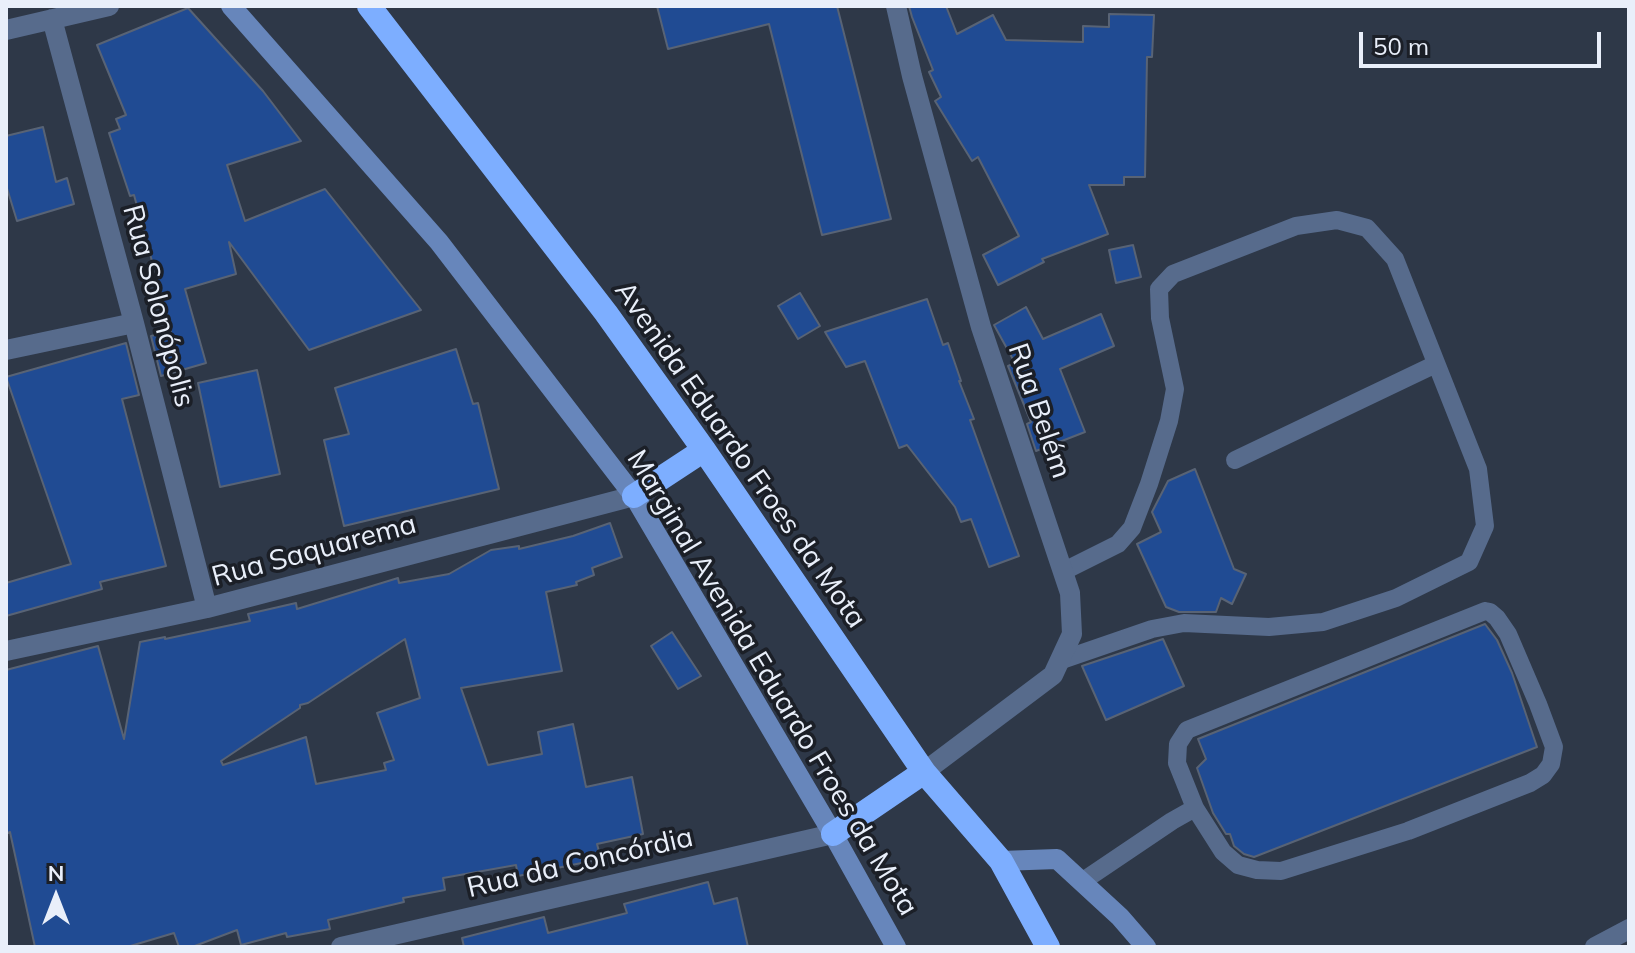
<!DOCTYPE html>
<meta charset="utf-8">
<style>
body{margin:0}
#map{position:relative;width:1635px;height:953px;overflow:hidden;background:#2e3848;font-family:Mulish,sans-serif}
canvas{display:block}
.frame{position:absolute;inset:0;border:8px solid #e9effa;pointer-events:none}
.north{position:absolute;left:16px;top:857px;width:80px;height:80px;-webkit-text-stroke:6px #1b1f27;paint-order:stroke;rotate:0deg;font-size:22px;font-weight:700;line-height:32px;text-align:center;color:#e9effa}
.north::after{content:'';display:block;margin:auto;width:28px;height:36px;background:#e9effa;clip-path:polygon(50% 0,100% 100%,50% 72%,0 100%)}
.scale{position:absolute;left:1359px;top:32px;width:242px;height:36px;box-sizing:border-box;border:4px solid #e9effa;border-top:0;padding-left:10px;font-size:24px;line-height:28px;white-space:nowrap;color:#e9effa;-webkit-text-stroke:6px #1b1f27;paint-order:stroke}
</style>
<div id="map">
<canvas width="1635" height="953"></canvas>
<div class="frame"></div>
<div class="north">N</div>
<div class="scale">50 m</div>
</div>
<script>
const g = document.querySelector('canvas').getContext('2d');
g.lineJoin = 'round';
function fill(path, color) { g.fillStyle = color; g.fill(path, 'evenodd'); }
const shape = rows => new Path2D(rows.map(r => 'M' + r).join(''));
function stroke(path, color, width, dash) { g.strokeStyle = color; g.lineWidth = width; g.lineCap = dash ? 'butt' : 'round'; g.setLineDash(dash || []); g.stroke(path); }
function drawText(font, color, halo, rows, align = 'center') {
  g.font = font + ' Mulish,sans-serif'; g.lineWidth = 7; g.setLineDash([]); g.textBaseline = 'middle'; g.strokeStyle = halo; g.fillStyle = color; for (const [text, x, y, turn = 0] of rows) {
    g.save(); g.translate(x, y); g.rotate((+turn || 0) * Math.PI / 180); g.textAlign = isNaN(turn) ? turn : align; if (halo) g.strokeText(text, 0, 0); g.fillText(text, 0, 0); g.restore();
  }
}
const building = shape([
 [657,6,837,6,891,219,822,235,769,24,668,49,657,6],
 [909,6,946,6,957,34,993,15,1006,40,1083,42,1083,26,1109,27,1109,14,1154,15,1152,57,1147,57,1145,177,1124,177,1124,185,1089,185,1108,234,1042,259,1044,262,998,285,983,255,1019,236,978,157,972,161,935,101,941,97,929,72,933,70,912,17,909,6],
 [188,8,263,91,301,141,227,165,245,221,325,189,421,310,309,350,229,242,236,274,185,289,206,363,161,376,151,336,171,331,134,195,130,196,109,133,120,129,116,119,126,115,97,45,188,8],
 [43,127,56,182,67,178,74,204,17,221,6,185,6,136,43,127],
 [1133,245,1141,277,1116,283,1109,250,1133,245],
 [800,293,820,326,798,339,778,306,800,293],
 [927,299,943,345,948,343,961,381,959,381,974,419,970,420,1019,556,989,567,971,519,961,522,955,507,907,445,899,448,865,361,846,367,825,332,927,299],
 [1026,307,1043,339,1101,314,1114,346,1060,369,1085,432,1036,451,1027,424,1031,422,1008,366,1015,363,994,325,1026,307],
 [126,343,139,395,122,399,166,566,100,582,102,589,6,616,6,583,71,564,6,377,126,343],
 [456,349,473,404,478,403,499,489,344,526,324,440,349,434,335,388,456,349],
 [257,370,280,474,220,487,198,383,257,370],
 [1195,469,1234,569,1246,574,1232,604,1221,598,1216,612,1179,612,1166,607,1137,544,1161,532,1152,512,1168,481,1195,469],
 [610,523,622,557,592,568,594,575,576,582,577,585,546,592,562,671,461,688,488,765,542,754,538,732,573,724,586,787,632,777,643,834,597,844,601,859,518,876,516,865,443,878,445,890,403,898,404,902,328,920,330,929,287,937,286,933,241,945,237,930,192,947,179,947,174,933,127,947,35,947,10,832,6,834,6,670,98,646,124,739,140,642,165,637,165,639,250,621,248,614,296,603,297,609,398,578,399,583,449,574,491,550,519,546,519,549,573,536,610,523],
 [405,639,420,698,377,713,394,760,384,763,386,770,316,784,306,737,223,765,221,761,300,708,300,705,308,703,405,639],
 [1485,624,1497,640,1512,673,1537,747,1254,857,1244,854,1234,846,1230,834,1226,834,1213,813,1197,768,1206,759,1198,739,1485,624],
 [672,632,701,676,678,689,651,646,672,632],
 [1163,639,1184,686,1106,720,1082,666,1163,639],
 [708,882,714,904,737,898,748,947,464,947,462,938,544,917,548,933,627,913,624,904,708,882]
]);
fill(building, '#204b93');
stroke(building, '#586375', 2);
stroke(shape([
 [1235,460,1436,364],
 [1485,611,1490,612,1497,618,1508,634,1538,704,1554,747,1551,764,1543,775,1530,783,1408,831,1281,871,1257,870,1238,865,1223,852,1195,808,1177,763,1178,744,1187,730,1485,611],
 [1059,661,1152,629,1184,623,1269,627,1323,622,1396,598,1469,562,1485,526,1478,469,1395,259,1367,228,1337,220,1296,226,1173,274,1159,289,1160,318,1175,389,1169,421,1149,484,1132,528,1118,544,1064,571],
 [1083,881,1172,821,1195,808]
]), '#576b8c', 18);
stroke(shape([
 [896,6,912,76,981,327,1070,593,1072,634,1053,675,924,772],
 [52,19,134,323,207,608],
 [6,30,109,6],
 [6,350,134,323],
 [6,651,207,608,634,496],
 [341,947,833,834],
 [1595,947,1629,929]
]), '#576b8c', 20);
stroke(shape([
 [231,6,439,242,634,496,833,834,896,947],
 [1001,861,1057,859,1120,917,1146,947]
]), '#6786bb', 20);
stroke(shape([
 [369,6,606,313,704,450,924,772,1001,861,1048,947],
 [634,496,704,450],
 [833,834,924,772]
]), '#7daeff', 24);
drawText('28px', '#e9effa', '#1b1f27', [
 ["Rua Solonópolis",158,306,75],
 ["Rua Belém",1039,411,71],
 ["Avenida Eduardo Froes da Mota",740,455,55],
 ["Rua Saquarema",314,551,-15],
 ["Marginal Avenida Eduardo Froes da Mota",772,683,59],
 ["Rua da Concórdia",580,863,-13]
]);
</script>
